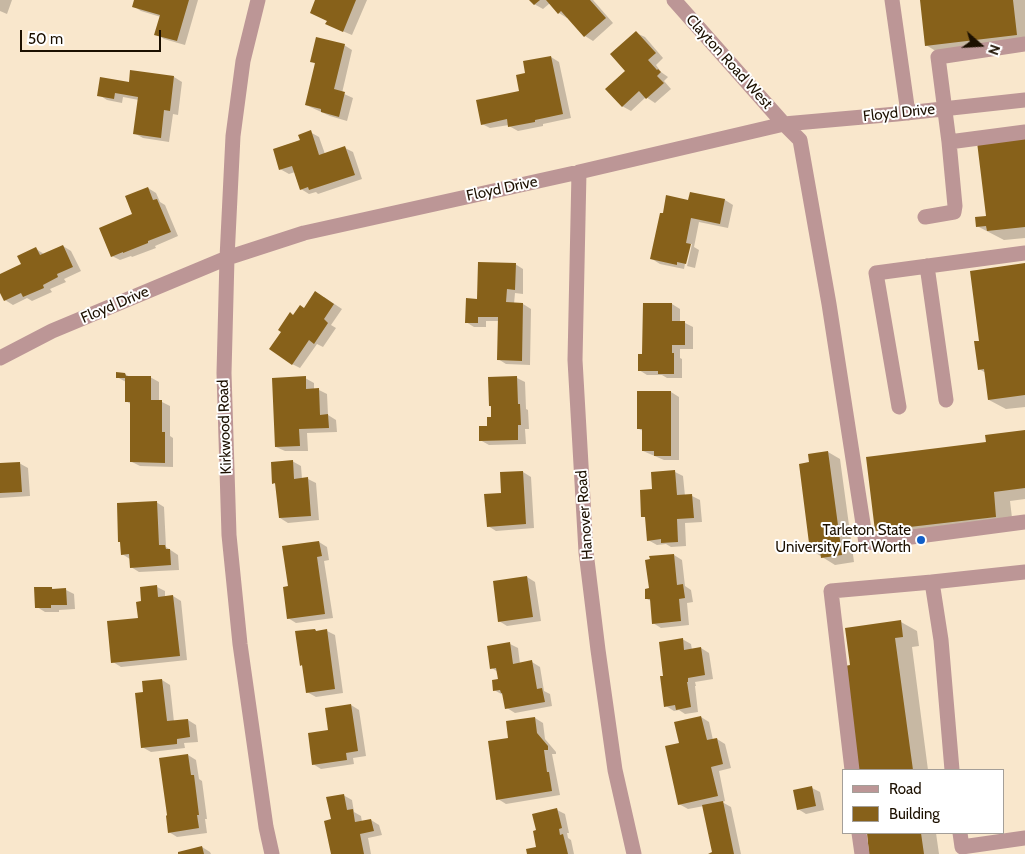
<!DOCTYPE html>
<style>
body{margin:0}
#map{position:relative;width:1025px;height:854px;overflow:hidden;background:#f9e7cc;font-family:Cabin,sans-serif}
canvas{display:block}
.legend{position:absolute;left:842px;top:769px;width:162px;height:65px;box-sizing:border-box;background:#fff;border:1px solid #a49f99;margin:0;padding:6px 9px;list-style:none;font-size:15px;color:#1c1000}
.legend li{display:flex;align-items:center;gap:10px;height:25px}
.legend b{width:25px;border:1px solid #a49f99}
.north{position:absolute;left:955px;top:20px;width:50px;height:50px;-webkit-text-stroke:4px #fff;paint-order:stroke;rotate:109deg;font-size:14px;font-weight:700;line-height:20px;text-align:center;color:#1c1000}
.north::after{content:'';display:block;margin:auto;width:18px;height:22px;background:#1c1000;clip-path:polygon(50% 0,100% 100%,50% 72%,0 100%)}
.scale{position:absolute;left:20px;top:30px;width:141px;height:22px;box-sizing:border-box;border:2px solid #1c1000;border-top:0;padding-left:6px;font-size:15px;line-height:18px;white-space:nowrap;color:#1c1000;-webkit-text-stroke:4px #fff;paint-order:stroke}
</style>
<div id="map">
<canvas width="1025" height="854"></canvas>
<ul class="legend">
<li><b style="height:6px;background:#bc9696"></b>Road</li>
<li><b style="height:14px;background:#87611a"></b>Building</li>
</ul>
<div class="north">N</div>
<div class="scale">50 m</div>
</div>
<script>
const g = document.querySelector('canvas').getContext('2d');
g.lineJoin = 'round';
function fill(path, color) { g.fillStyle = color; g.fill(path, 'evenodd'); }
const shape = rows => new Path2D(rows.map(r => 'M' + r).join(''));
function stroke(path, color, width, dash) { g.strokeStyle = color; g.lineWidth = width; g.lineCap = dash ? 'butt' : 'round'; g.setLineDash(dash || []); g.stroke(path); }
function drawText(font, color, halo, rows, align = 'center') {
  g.font = font + ' Cabin,sans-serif'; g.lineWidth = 4; g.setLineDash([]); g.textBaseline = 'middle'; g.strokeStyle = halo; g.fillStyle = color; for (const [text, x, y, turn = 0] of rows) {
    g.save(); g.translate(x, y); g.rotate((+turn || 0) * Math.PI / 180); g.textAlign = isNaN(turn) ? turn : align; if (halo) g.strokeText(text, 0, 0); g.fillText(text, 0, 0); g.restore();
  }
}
fill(shape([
 [0,0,12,0,7,14,0,11],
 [135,0,198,0,185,45,164,39,156,34,161,17,141,11,133,6],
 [317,0,367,0,352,35,335,28,328,21,311,13],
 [531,0,593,0,613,23,593,41,585,36,568,17,567,18,559,13,550,3,543,9,534,4],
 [921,0,1025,0,1025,42,939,53,926,45],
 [636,33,645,37,663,58,656,65,661,72,668,77,664,81,671,89,655,103,646,97,631,111,622,106,627,71],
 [344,45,352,50,342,93,353,98,347,121,330,116,306,105,316,64,311,61],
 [551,57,559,62,571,118,543,124,543,126,518,131,509,126,509,125,490,128,482,124,521,92,527,74],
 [132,72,174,77,182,82,178,115,173,114,169,142,143,138,134,133,139,100,123,97,122,103,107,100,99,95,130,84],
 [310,132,319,137,325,154,345,148,353,152,362,179,318,194,316,192,309,194,301,189,295,172,289,174,280,169],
 [1025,138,1025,238,1004,240,977,226,987,217],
 [148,188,156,193,160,202,165,205,178,236,155,246,156,248,132,257,131,256,120,260,112,256],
 [725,200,733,205,728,228,699,222,694,247,699,250,695,268,687,266,692,244,689,244,684,269,660,264,652,259,689,201],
 [63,246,71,251,81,271,64,279,66,282,50,289,52,292,32,301,27,298,13,305,5,300,0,290,0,276,23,265,36,249,44,254],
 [515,264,523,269,523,294,515,293,514,304,523,304,531,309,530,365,506,364,498,359,499,321,486,321,486,327,474,327,466,322,479,300],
 [1025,265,1025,407,1006,409,989,400,986,373,979,369,981,342],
 [324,297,342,309,331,325,336,328,323,347,317,344,300,368,292,364,283,332,294,316],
 [672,304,680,309,680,323,685,323,693,327,693,349,680,349,680,358,682,359,682,378,667,378,662,375,647,375,639,370],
 [125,374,130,377,150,377,159,382,159,402,162,402,170,406,170,436,173,438,173,467,140,466,132,462,132,405,126,401,126,382,117,377],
 [305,378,314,383,314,390,319,390,327,394,328,415,336,420,337,432,307,433,308,451,285,451,276,447],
 [517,378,525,382,526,409,528,410,529,429,525,429,526,444,489,445,480,440,493,418,492,407,490,406],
 [671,392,679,397,679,460,664,460,643,451,643,431,639,429],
 [1025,432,1025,499,1010,501,1013,526,893,540,876,531,987,443],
 [828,452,840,459,854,562,835,565,811,550,811,463],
 [292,461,301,466,302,479,308,479,316,483,319,520,288,523,280,518,277,485,274,483],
 [19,463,28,468,30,496,0,498,0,465],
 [523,472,531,477,534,528,496,531,488,526,503,494],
 [675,472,683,476,685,496,692,496,700,500,702,522,685,523,686,546,671,547,666,544,657,545,648,540,647,518,643,516,653,490],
 [156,502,164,507,166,547,178,555,179,570,139,572,131,567,130,559,122,554],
 [319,542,327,547,329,560,324,561,333,618,296,623,288,618,289,587],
 [674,555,682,560,685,586,691,590,693,602,687,603,689,625,661,628,653,623,651,601,647,599],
 [527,577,535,582,541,621,507,626,499,621],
 [157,587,165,591,165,597,173,596,181,601,187,660,121,667,113,662,139,620,143,602],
 [51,588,55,590,66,590,74,594,75,609,59,610,59,612,45,612,37,607],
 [901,622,917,631,919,646,912,647,928,770,860,770,846,667,851,666],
 [315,630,318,632,327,631,335,635,343,693,316,697,307,692,304,666,301,665],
 [682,639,691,644,692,650,701,648,709,653,713,679,695,682,696,686,695,686,698,712,685,714,679,710,674,711,666,706,664,677],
 [510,644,518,648,520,664,532,662,540,667,544,691,550,694,552,706,515,713,507,708,503,695,494,690,500,680,498,672,492,668],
 [162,680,170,685,174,722,188,720,196,725,198,742,184,743,185,748,151,752,142,747,144,693],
 [351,705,359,710,366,756,353,758,354,764,321,769,313,764,329,731],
 [701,717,709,722,713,740,717,739,725,744,731,768,719,771,725,801,722,802,731,807,741,854,710,854,713,853,704,806,688,809,679,804,681,744],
 [535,718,543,723,545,739,556,752,556,754,552,754,560,795,506,804,498,799,510,739],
 [188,755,196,760,199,779,202,781,207,819,205,819,207,833,177,837,169,832],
 [812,788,820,792,824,810,806,814,798,809],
 [343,795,352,800,354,812,361,816,362,822,371,820,379,825,382,835,368,838,371,854,332,854,332,820],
 [557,810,565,814,569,833,567,833,568,838,571,840,574,854,528,854,538,848,537,831],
 [868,833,936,833,939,854,871,854],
 [202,847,210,852,211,854,180,854]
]), '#0003');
fill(shape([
 [134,0,189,0,177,41,154,35,160,15,132,7],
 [315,0,356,0,343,32,325,24,327,21,310,13],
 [529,0,540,0,534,5],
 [546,0,590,0,606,18,584,37,561,11,558,14],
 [920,0,1013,0,1017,35,925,46],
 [636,31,656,53,648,60,657,70,658,69,661,72,657,76,664,83,646,99,639,91,622,107,605,89,625,71,610,54],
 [316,37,345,44,334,89,345,92,339,117,321,112,321,109,305,105,315,63,310,62],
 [551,56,563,114,535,120,535,122,508,127,507,119,481,125,476,100,519,91,516,75,525,73,523,61],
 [130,70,174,76,170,111,164,110,161,138,133,134,138,97,115,93,114,99,97,96,100,77,129,82],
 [311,130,319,155,345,146,355,175,309,190,308,187,300,190,292,166,279,170,273,149,300,140,298,135],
 [1025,136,1025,227,987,231,986,226,976,227,975,217,986,216,977,142],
 [148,187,153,200,157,199,171,232,148,241,148,243,123,253,123,252,111,257,99,228,132,214,125,196],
 [690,192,725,199,720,224,691,218,686,243,691,244,686,264,677,262,677,265,650,259,660,213,663,213,666,195,688,200],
 [63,245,73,267,57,274,58,277,43,285,44,288,23,297,21,293,4,301,0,293,0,274,21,264,17,256,36,247,40,255],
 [478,262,516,263,515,290,507,289,506,302,523,303,522,361,497,360,498,317,478,317,478,323,465,323,466,298,477,299],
 [1025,263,1025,395,988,400,984,369,978,370,974,341,979,341,970,271],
 [315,291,334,304,324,319,328,323,314,344,309,340,292,365,269,349,281,332,278,330,290,312,293,315,300,305,304,308],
 [643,303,672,303,672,321,685,321,685,345,672,345,672,353,674,353,674,374,658,374,658,371,638,371,638,354,642,354],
 [116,372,125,373,126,376,151,376,151,400,162,400,162,432,165,432,165,463,130,462,130,402,125,402,125,378,116,378],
 [306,376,306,389,319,388,320,415,328,414,329,428,299,429,300,446,275,447,272,378],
 [517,376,518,404,520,404,521,425,518,425,518,440,479,441,479,426,487,426,487,417,491,417,491,406,489,406,488,377],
 [637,391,671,391,671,456,654,456,654,451,642,451,642,429,637,429],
 [1025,430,1025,488,994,492,996,517,875,531,866,457,986,442,985,435],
 [828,451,842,555,821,558,820,550,810,551,799,464,809,462,808,454],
 [293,460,294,479,308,477,311,516,279,518,275,483,272,484,271,462],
 [20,462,22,492,0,493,0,463],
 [675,470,677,495,692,494,694,518,677,519,678,542,661,543,661,539,647,541,645,517,641,517,640,490,652,489,651,472],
 [523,471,526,524,487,527,484,494,501,493,500,472],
 [157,501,159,545,165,545,166,549,170,549,171,565,130,568,129,554,121,555,120,542,118,542,117,503],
 [319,541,322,556,317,557,325,614,287,619,283,587,288,586,282,546],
 [674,554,677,585,683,584,685,598,679,599,681,621,652,624,650,599,645,599,645,589,649,588,645,560,650,559,649,556],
 [527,576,533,617,498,622,493,581],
 [157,585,158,597,173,595,180,656,111,663,107,621,138,618,136,602,141,601,140,587],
 [34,587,52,587,52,589,66,588,67,605,51,605,51,608,35,608],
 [901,620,903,637,895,638,913,770,858,770,845,666,850,665,845,628],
 [315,629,316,631,327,629,335,689,306,693,302,665,300,666,295,631],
 [683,638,684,650,701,647,705,675,688,678,688,682,687,682,691,707,676,710,675,705,664,707,660,676,663,676,659,642],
 [510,642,513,664,532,660,537,689,542,688,545,702,505,709,502,693,501,693,500,690,493,691,492,680,498,679,496,668,490,669,487,646],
 [162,679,167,721,188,719,190,737,177,739,177,744,141,748,135,693,143,692,142,681],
 [351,704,358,751,346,753,347,760,312,765,308,733,328,730,325,708],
 [701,716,707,740,717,738,723,764,711,767,718,796,678,805,665,746,679,743,674,722],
 [535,717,537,733,548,746,548,750,544,750,547,772,549,772,552,791,496,800,488,741,508,738,506,721],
 [188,754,191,775,194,775,199,815,197,815,199,828,168,833,166,816,167,815,159,758],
 [812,786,816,806,797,810,793,790],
 [344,794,347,810,353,809,355,822,371,819,374,831,360,834,364,854,331,854,324,821,331,819,326,797],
 [723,801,734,854,708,854,712,852,702,805],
 [557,808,562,828,559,829,560,835,563,834,568,854,527,854,526,849,536,847,533,831,536,830,532,814],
 [867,833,921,833,924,854,869,854],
 [202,846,204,854,178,854,178,852]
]), '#87611a');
stroke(shape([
 [258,0,243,61,233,136,227,258,224,373,229,535,240,644,266,827,272,854],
 [674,0,784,124,800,140,829,304,866,543,1025,522],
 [892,0,908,113],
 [1025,44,938,57,949,142,1025,132],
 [579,172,575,360,586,552,598,650,615,770,634,854],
 [925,217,954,212,955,206,949,142],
 [927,266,946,400],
 [0,358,52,331,227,258,304,233,579,172,784,124,897,114,1025,100],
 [899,407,876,273,1025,253],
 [852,770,831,591,932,582],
 [952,770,941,640,932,582,1025,572],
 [859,833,862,854],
 [960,833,962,847,1025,838]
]), '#bc9696', 15);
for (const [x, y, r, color] of [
 [921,540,5,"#105ec8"]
]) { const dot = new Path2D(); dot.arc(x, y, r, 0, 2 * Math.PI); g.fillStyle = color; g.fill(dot); stroke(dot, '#fff', 2); }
drawText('15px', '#1c1000', '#fff', [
 ["Clayton Road West",729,62,48],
 ["Floyd Drive",899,113,-6],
 ["Floyd Drive",502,189,-12],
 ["Floyd Drive",115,305,-23],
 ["Kirkwood Road",225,427,-92],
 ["Hanover Road",585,515,-94]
]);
drawText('15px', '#1c1000', '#fff', [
 ["Tarleton State",911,531],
 ["University Fort Worth",911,548]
], 'right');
</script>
